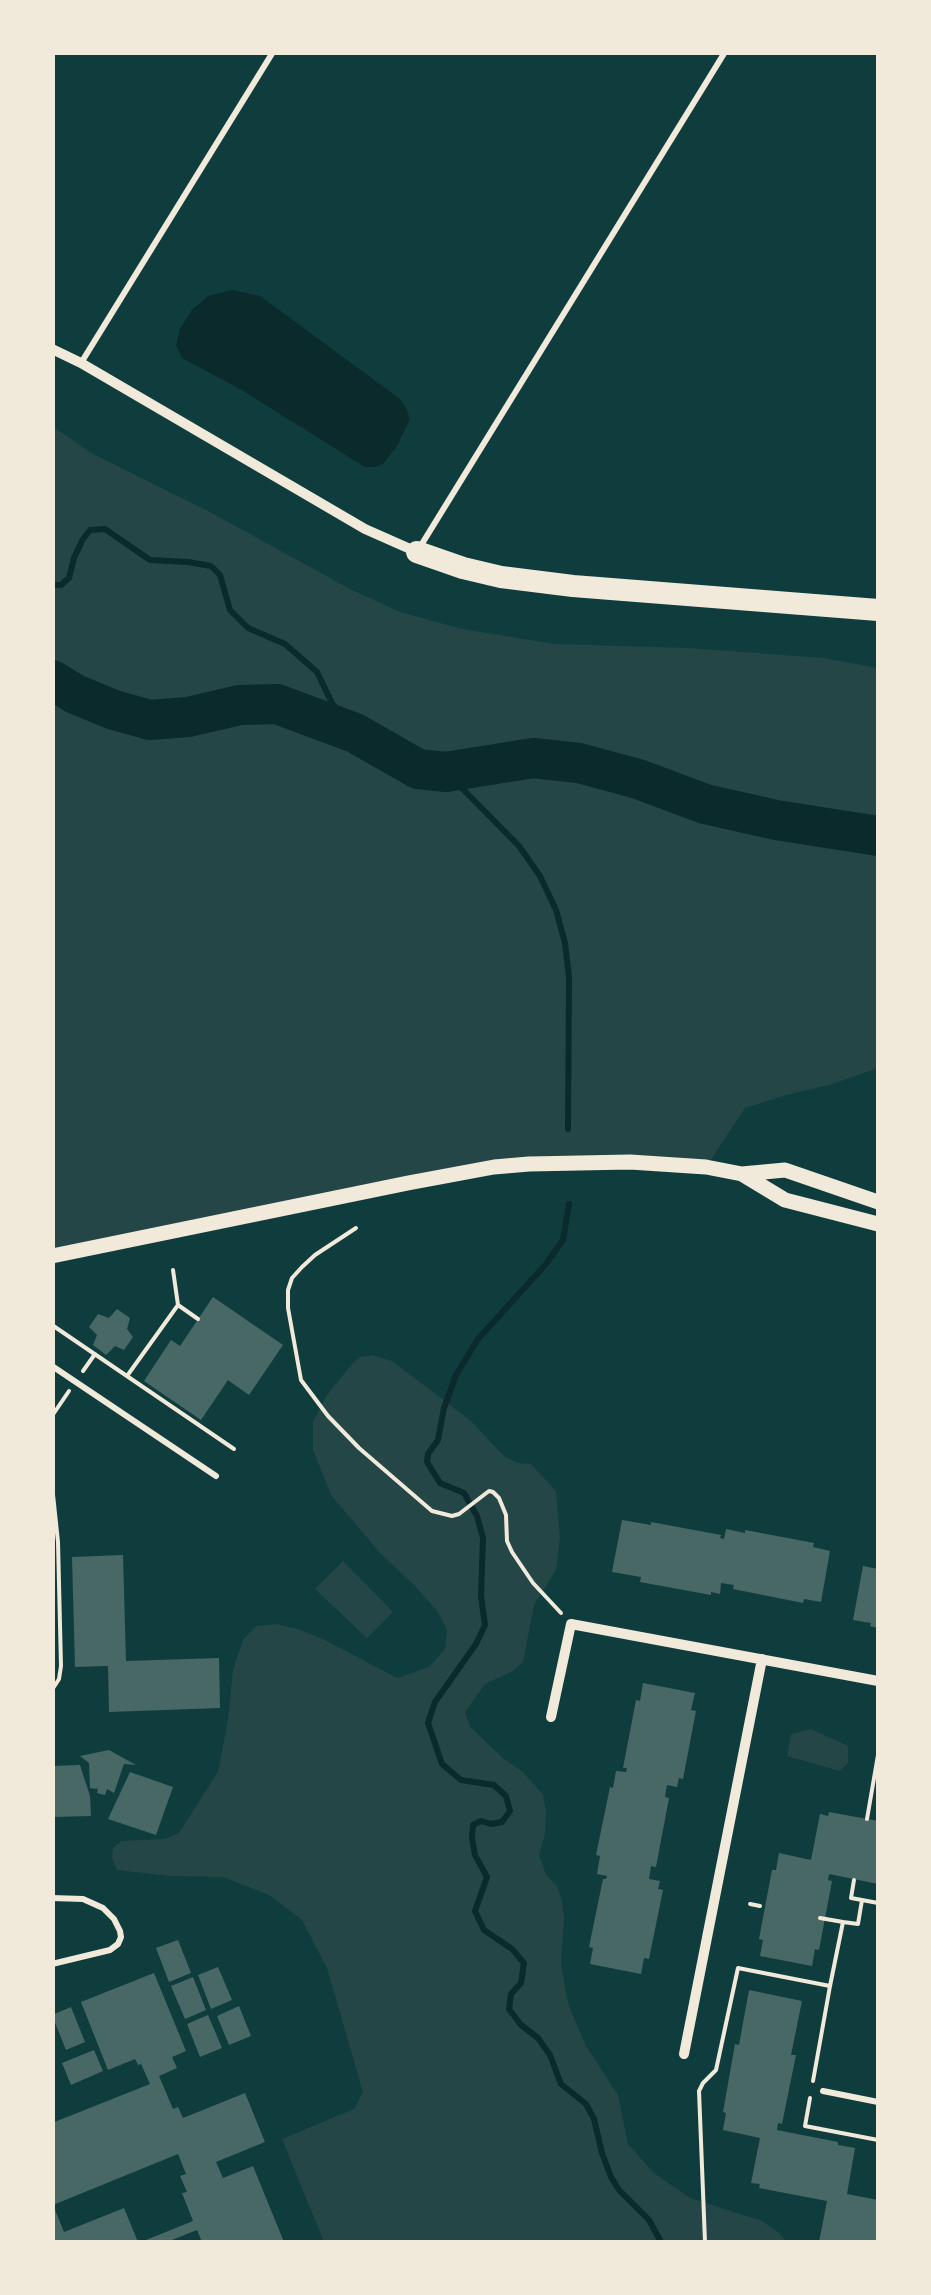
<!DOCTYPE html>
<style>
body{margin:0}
#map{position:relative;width:931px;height:2295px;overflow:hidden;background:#0f3d3e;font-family:"Sofia Sans Condensed",sans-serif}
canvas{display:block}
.frame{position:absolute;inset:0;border:55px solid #f1e9da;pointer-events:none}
</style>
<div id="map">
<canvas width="931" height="2295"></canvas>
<div class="frame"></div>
</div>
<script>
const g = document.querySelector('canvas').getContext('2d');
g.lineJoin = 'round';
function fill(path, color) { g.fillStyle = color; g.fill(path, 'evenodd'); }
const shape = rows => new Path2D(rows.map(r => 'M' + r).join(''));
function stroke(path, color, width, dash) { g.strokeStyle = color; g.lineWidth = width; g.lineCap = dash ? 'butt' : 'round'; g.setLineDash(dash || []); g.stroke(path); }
fill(shape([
 [52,426,93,454,208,511,352,590,400,612,462,629,554,644,688,648,823,658,878,668,878,1068,829,1085,786,1095,745,1108,706,1167,529,1164,53,1256],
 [372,1355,392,1361,471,1421,504,1456,517,1463,531,1464,556,1491,560,1537,556,1570,534,1605,523,1662,513,1671,485,1684,465,1712,470,1727,504,1759,523,1772,543,1795,546,1812,545,1834,539,1855,546,1875,557,1886,562,1901,564,1919,561,1963,566,1994,570,2009,586,2046,618,2095,628,2144,654,2173,690,2198,762,2221,778,2232,787,2242,324,2242,282,2139,354,2109,363,2092,327,1968,302,1920,269,1895,223,1877,169,1876,117,1870,112,1858,113,1848,121,1841,165,1839,179,1833,218,1772,228,1720,233,1670,243,1640,256,1626,276,1624,298,1629,325,1640,397,1678,429,1667,445,1649,447,1630,438,1612,414,1585,380,1553,331,1495,313,1450,313,1422,327,1395,353,1363,360,1357],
 [343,1561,393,1612,367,1638,315,1589],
 [811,1729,848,1746,848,1763,840,1771,787,1756,791,1734]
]), '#244646');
fill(shape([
 [232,290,260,296,400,399,407,410,410,419,397,446,383,464,375,467,365,467,240,389,182,358,176,345,180,329,192,310,208,296]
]), '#0a2a2b');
stroke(shape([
 [52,585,61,585,69,578,74,558,83,539,90,530,105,529,150,560,188,562,211,566,220,575,230,610,248,628,285,644,317,672,332,703,355,733],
 [446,772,519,846,540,876,556,910,565,943,569,977,568,1129],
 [569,1204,563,1240,546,1264,478,1339,456,1375,444,1408,438,1440,428,1454,427,1462,440,1483,464,1493,477,1516,483,1538,481,1596,485,1625,476,1644,435,1702,428,1723,442,1764,461,1780,494,1785,506,1796,510,1811,502,1822,491,1824,481,1821,473,1825,472,1838,475,1855,487,1877,475,1911,484,1930,512,1949,524,1963,521,1983,511,1994,509,2009,521,2025,538,2038,550,2055,561,2084,586,2104,594,2119,602,2153,611,2177,619,2190,649,2220,661,2242]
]), '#0a2a2b', 6);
stroke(shape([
 [52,680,75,694,114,710,150,720,188,717,240,705,277,704,355,733,418,769,446,772,533,758,579,763,638,779,705,804,776,820,878,836]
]), '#0a2a2b', 40);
fill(shape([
 [213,1297,283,1345,249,1395,228,1380,201,1420,144,1381,171,1340,180,1346],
 [117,1309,130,1318,127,1329,133,1337,124,1350,115,1346,106,1355,93,1345,97,1335,89,1327,98,1314,109,1318],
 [622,1520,651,1525,651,1522,721,1535,720,1538,724,1539,726,1529,745,1533,745,1530,814,1543,813,1547,830,1551,821,1602,804,1599,803,1603,733,1589,734,1585,721,1583,720,1594,711,1592,711,1595,640,1582,641,1577,612,1572],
 [123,1555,126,1661,219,1658,220,1708,109,1712,108,1666,75,1667,72,1557],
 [863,1566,878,1569,878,1628,870,1626,871,1623,853,1620],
 [643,1683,695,1693,691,1710,696,1711,683,1779,679,1778,677,1787,667,1785,665,1797,669,1798,656,1867,651,1866,649,1879,660,1881,658,1889,663,1890,649,1959,644,1958,641,1974,590,1964,593,1948,589,1947,603,1879,606,1879,607,1876,597,1874,600,1856,596,1855,610,1787,613,1788,616,1771,626,1772,627,1768,623,1768,636,1700,640,1701],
 [109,1750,136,1765,124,1764,114,1793,107,1789,105,1795,97,1793,98,1789,90,1788,89,1763,80,1756],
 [80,1765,90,1796,91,1816,52,1817,52,1766],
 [130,1772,173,1787,156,1835,108,1819],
 [829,1812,878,1821,878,1884,829,1874,828,1880,832,1881,819,1950,815,1949,812,1966,760,1956,763,1940,759,1939,772,1870,776,1870,779,1853,811,1860,820,1814,828,1816],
 [178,1940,191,1973,169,1982,156,1948],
 [218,1967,232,2000,211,2009,198,1975],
 [154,1973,186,2051,172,2057,177,2068,159,2076,173,2109,178,2107,183,2118,245,2093,265,2142,216,2162,223,2178,253,2166,284,2242,202,2242,197,2230,167,2242,141,2242,193,2221,182,2193,187,2192,180,2176,186,2174,178,2154,53,2205,64,2232,124,2208,138,2242,52,2242,52,2123,150,2084,141,2064,138,2065,135,2059,108,2070,81,2002],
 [193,1977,206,2010,185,2019,171,1986],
 [749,1990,802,2001,791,2055,796,2055,782,2124,778,2123,777,2130,838,2142,838,2145,855,2148,847,2194,878,2200,878,2242,819,2242,827,2201,759,2188,760,2184,751,2183,760,2138,723,2130,726,2113,723,2112,735,2044,739,2045],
 [239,2006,251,2036,229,2045,217,2016],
 [71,2007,85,2042,66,2050,52,2015],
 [208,2015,222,2048,200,2057,187,2024],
 [94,2050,103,2071,71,2085,62,2063]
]), '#486865');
stroke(shape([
 [356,1228,315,1255,302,1267,292,1278,288,1290,288,1308,301,1380,328,1416,359,1448,432,1511,452,1516,459,1514,489,1491,493,1492,499,1498,506,1515,507,1541,512,1552,533,1583,561,1613],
 [178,1305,198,1319],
 [52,1325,234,1449],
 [83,1371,95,1354],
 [127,1376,178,1305,173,1270],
 [52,1416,69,1391],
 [52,1485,58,1542,61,1666,59,1679,52,1690],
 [867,1819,878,1755],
 [854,1880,851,1898,862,1900],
 [750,1904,760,1906],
 [820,1918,843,1922],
 [830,1986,843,1922,858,1924,862,1900,878,1903],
 [810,2098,805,2126,878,2140],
 [705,2242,699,2091,703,2083,716,2070,738,1968,830,1986,813,2081]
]), '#f1e9da', 4);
stroke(shape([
 [81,363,273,52],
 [420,547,725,52],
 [52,1366,216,1476],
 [52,1898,83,1899,103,1908,114,1919,120,1931,121,1937,118,1944,110,1950,52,1964],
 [823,2091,878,2102]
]), '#f1e9da', 6);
stroke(shape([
 [52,349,81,363,365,529,417,552],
 [551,1717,571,1624,878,1681],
 [684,2054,762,1659]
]), '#f1e9da', 10);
stroke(shape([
 [742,1174,785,1200,878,1224],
 [52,1256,408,1183,494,1167,529,1164,630,1162,706,1167,742,1174,785,1170,878,1202]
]), '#f1e9da', 15);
stroke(shape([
 [417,552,463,568,501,577,573,586,878,610]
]), '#f1e9da', 22);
</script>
